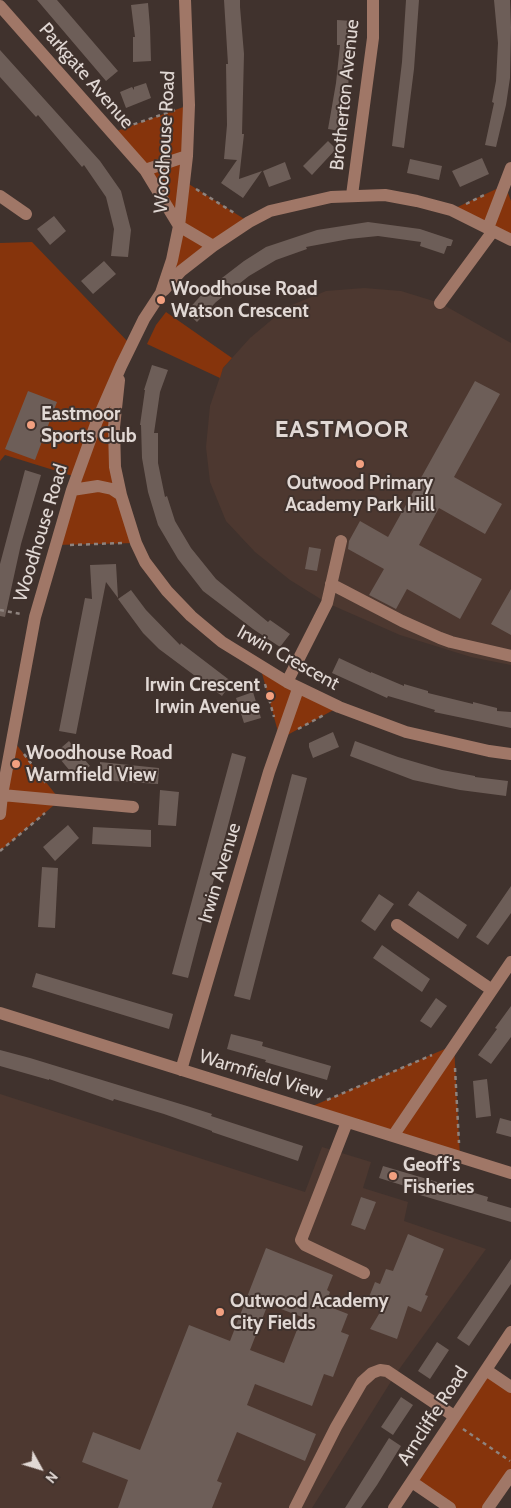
<!DOCTYPE html>
<style>
body{margin:0}
#map{position:relative;width:511px;height:1508px;overflow:hidden;background:#40322d;font-family:Cabin,sans-serif}
canvas{display:block}
.north{position:absolute;left:15px;top:1443px;width:50px;height:50px;-webkit-text-stroke:4px #40322d;paint-order:stroke;rotate:129deg;font-size:14px;font-weight:700;line-height:20px;text-align:center;color:#e1d8d4}
.north::after{content:'';display:block;margin:auto;width:18px;height:22px;background:#e1d8d4;clip-path:polygon(50% 0,100% 100%,50% 72%,0 100%)}
</style>
<div id="map">
<canvas width="511" height="1508"></canvas>
<div class="north">N</div>
</div>
<script>
const g = document.querySelector('canvas').getContext('2d');
g.lineJoin = 'round';
function fill(path, color) { g.fillStyle = color; g.fill(path, 'evenodd'); }
const shape = rows => new Path2D(rows.map(r => 'M' + r).join(''));
function stroke(path, color, width, dash) { g.strokeStyle = color; g.lineWidth = width; g.lineCap = dash ? 'butt' : 'round'; g.setLineDash(dash || []); g.stroke(path); }
function drawText(font, color, halo, rows, align = 'center') {
  g.font = font + ' Cabin,sans-serif'; g.lineWidth = 4; g.setLineDash([]); g.textBaseline = 'middle'; g.strokeStyle = halo; g.fillStyle = color; for (const [text, x, y, turn = 0] of rows) {
    g.save(); g.translate(x, y); g.rotate((+turn || 0) * Math.PI / 180); g.textAlign = isNaN(turn) ? turn : align; if (halo) g.strokeText(text, 0, 0); g.fillText(text, 0, 0); g.restore();
  }
}
fill(shape([
 [364,288,401,291,440,303,511,343,511,665,471,657,400,635,327,603,290,580,255,552,226,521,210,482,206,447,210,406,223,368,250,338,287,307,326,291],
 [0,1094,305,1192,322,1147,371,1162,363,1188,408,1202,404,1221,486,1249,395,1375,312,1508,0,1508]
]), '#4d3830');
fill(shape([
 [189,105,184,181,249,222,161,293,179,226,111,133],
 [505,185,511,201,511,240,451,210],
 [32,242,131,345,121,366,115,467,136,543,56,545,76,477,5,455,0,461,0,243],
 [166,312,232,358,223,368,220,378,147,344,156,325],
 [260,666,339,707,280,739],
 [12,739,60,800,0,851,0,814],
 [454,1045,460,1157,308,1108],
 [486,1370,511,1387,511,1475,488,1508,450,1508,412,1482]
]), '#86340c');
fill(shape([
 [37,0,57,0,118,71,106,81],
 [224,0,240,0,240,7,244,54,242,134,244,134,239,179,262,171,243,198,221,183,237,160,224,159,227,125,226,64,228,64],
 [406,0,419,0,414,69,404,148,392,146,402,62],
 [494,0,510,0,511,27,510,78,506,105,496,147,485,145,494,103,492,102,496,81,498,43],
 [148,3,150,27,151,61,133,62,133,37,135,37,131,5],
 [337,20,353,21,348,88,340,131,328,129,336,83,340,45,337,45],
 [0,50,100,161,121,191,131,230,128,257,111,256,114,229,106,197,84,165,82,167,38,115,36,117,0,77],
 [146,83,151,98,126,108,120,92,132,87,134,90,134,87],
 [328,141,336,149,312,175,303,166],
 [482,158,489,174,460,187,452,171],
 [410,159,442,166,439,180,407,173],
 [285,162,291,179,269,187,263,171],
 [54,216,66,231,50,245,37,229],
 [368,222,420,229,453,240,451,246,447,246,444,254,420,246,421,242,378,236,349,239,306,247,307,249,276,260,249,276,216,302,197,322,186,312,205,291,244,261,266,247,317,230],
 [104,261,116,274,93,294,81,281],
 [152,365,168,370,160,392,154,433,158,433,158,463,165,497,167,496,175,521,191,548,216,579,268,622,270,620,290,634,280,647,253,629,203,591,178,559,158,525,148,492,142,458,141,425,140,425,145,390,144,390],
 [475,381,500,394,454,477,502,504,485,534,439,508,419,545,482,579,460,619,407,589,396,609,369,595,384,569,348,549,349,541,360,521,388,537],
 [28,391,57,402,35,460,5,449],
 [25,470,41,475,21,544,5,617,0,616,0,564],
 [309,547,321,549,317,571,305,569],
 [116,564,118,598,106,582,76,734,59,731,85,598,92,599,90,565],
 [511,589,511,635,491,624],
 [131,590,146,610,180,645,181,643,232,682,222,696,159,649,143,633,118,599],
 [339,658,371,673,371,672,404,686,404,684,428,691,428,693,473,704,473,702,497,708,497,711,511,712,511,728,434,712,435,710,412,703,388,696,387,698,332,673],
 [253,692,261,718,244,723,236,698],
 [333,732,339,747,313,758,309,747,309,743],
 [69,741,90,766,75,777,55,753],
 [355,741,398,757,442,770,475,776,475,777,508,781,506,796,460,790,413,780,350,756],
 [232,753,246,757,188,978,172,974],
 [100,762,159,768,158,784,100,780],
 [292,774,307,778,250,1000,234,996],
 [160,790,179,792,176,826,158,825],
 [68,825,79,838,55,861,43,847],
 [93,827,151,830,151,847,92,844],
 [42,867,58,868,55,928,38,927],
 [511,886,511,913,488,945,476,937],
 [418,891,467,925,458,939,408,905],
 [379,894,394,904,375,931,361,921],
 [382,945,430,979,422,992,373,958],
 [36,973,173,1014,169,1029,32,987],
 [436,998,447,1006,431,1028,420,1021],
 [511,1006,511,1037,491,1064,478,1055,497,1029,495,1028],
 [231,1034,263,1042,262,1046,331,1066,327,1080,265,1062,266,1060,227,1049],
 [0,1050,30,1058,187,1106,212,1114,211,1116,303,1146,298,1161,212,1132,212,1131,164,1114,114,1099,113,1101,49,1079,49,1080,0,1066],
 [487,1079,491,1116,476,1118,473,1081],
 [500,1118,511,1121,511,1137,496,1133],
 [383,1166,488,1197,487,1201,511,1208,511,1222,420,1195,421,1191,379,1178],
 [361,1197,376,1202,365,1230,351,1225],
 [408,1234,444,1249,425,1295,428,1296,421,1312,408,1306,397,1339,370,1329,385,1304,369,1297,375,1282,380,1284,386,1269,393,1271],
 [266,1248,333,1275,327,1290,330,1292,325,1305,348,1314,341,1332,349,1335,333,1377,324,1374,312,1406,255,1384,247,1405,316,1434,305,1461,237,1432,217,1481,222,1483,212,1508,118,1508,128,1480,82,1462,93,1432,140,1450,189,1325,230,1341],
 [268,1304,302,1317,284,1363,250,1350],
 [511,1259,511,1284,469,1346,457,1338],
 [437,1342,449,1350,430,1379,418,1371],
 [401,1397,413,1405,393,1435,381,1427],
 [389,1438,401,1446,377,1485,361,1508,345,1508]
]), '#6d5e58');
stroke(shape([
 [126,127,175,110],
 [196,189,236,214],
 [466,204,486,194],
 [70,545,122,543],
 [0,610,21,614],
 [265,684,274,717],
 [298,729,324,715],
 [24,754,48,786],
 [0,851,45,813],
 [455,1068,459,1143],
 [327,1100,432,1055],
 [463,1429,510,1461]
]), '#8e837e', 2.5, [4, 4]);
stroke(shape([
 [0,6,145,170,179,226,213,246],
 [145,170,187,156],
 [352,195,373,38,373,0],
 [0,196,26,214],
 [488,228,511,168],
 [164,290,181,271,213,246,249,222,270,211,331,197,385,195,417,201,451,210,511,240],
 [440,303,493,231],
 [119,380,114,427,115,467,121,495],
 [72,490,98,486,112,489,121,495,136,543,145,562,167,591,191,616,222,642,287,682,339,707,406,732,489,751,511,754],
 [331,584,402,621,440,638,451,642,511,656],
 [287,682,327,603,341,541],
 [2,795,133,807],
 [0,814,2,795,35,617,72,490,97,421,121,366,144,319,161,293,172,260,179,226,187,156,189,105,185,0],
 [397,925,492,990],
 [0,1013,511,1173],
 [181,1070,269,772,298,689],
 [347,1122,301,1240,305,1245,364,1273],
 [393,1136,511,962],
 [486,1370,511,1387],
 [412,1482,450,1508],
 [295,1508,336,1427,362,1382,372,1373,380,1370,387,1371,454,1416],
 [394,1508,511,1332],
 [488,1508,511,1475]
]), '#a07767', 12);
for (const [x, y, r, color] of [
 [161,300,5,"#f2a080"],
 [31,425,5,"#f2a080"],
 [360,464,5,"#f2a080"],
 [270,696,5,"#f2a080"],
 [16,764,5,"#f2a080"],
 [393,1176,5,"#f2a080"],
 [220,1312,5,"#f2a080"]
]) { const dot = new Path2D(); dot.arc(x, y, r, 0, 2 * Math.PI); g.fillStyle = color; g.fill(dot); stroke(dot, '#40322d', 2); }
drawText('19px', '#e1d8d4', '#40322d', [
 ["Parkgate Avenue",86,76,49],
 ["Brotherton Avenue",345,95,-84],
 ["Woodhouse Road",165,142,-87],
 ["Woodhouse Road",41,533,-73],
 ["Irwin Crescent",288,658,29],
 ["Irwin Avenue",220,873,-73],
 ["Warmfield View",261,1075,17],
 ["Arncliffe Road",433,1416,-57]
]);
drawText('bold 19px', '#e1d8d4', '#40322d', [
 ["Woodhouse Road",171,289],
 ["Watson Crescent",171,311],
 ["Eastmoor",41,414],
 ["Sports Club",41,436],
 ["Outwood Primary",360,483,"center"],
 ["Academy Park Hill",360,505,"center"],
 ["Irwin Crescent",260,685,"right"],
 ["Irwin Avenue",260,707,"right"],
 ["Woodhouse Road",26,753],
 ["Warmfield View",26,775],
 ["Geoff's",403,1165],
 ["Fisheries",403,1187],
 ["Outwood Academy",230,1301],
 ["City Fields",230,1323]
], 'left');
g.letterSpacing = '1px';
drawText('bold 24px', '#e1d8d4', '#40322d', [
 ["EASTMOOR",342,430]
]);
g.letterSpacing = '0px';
</script>
